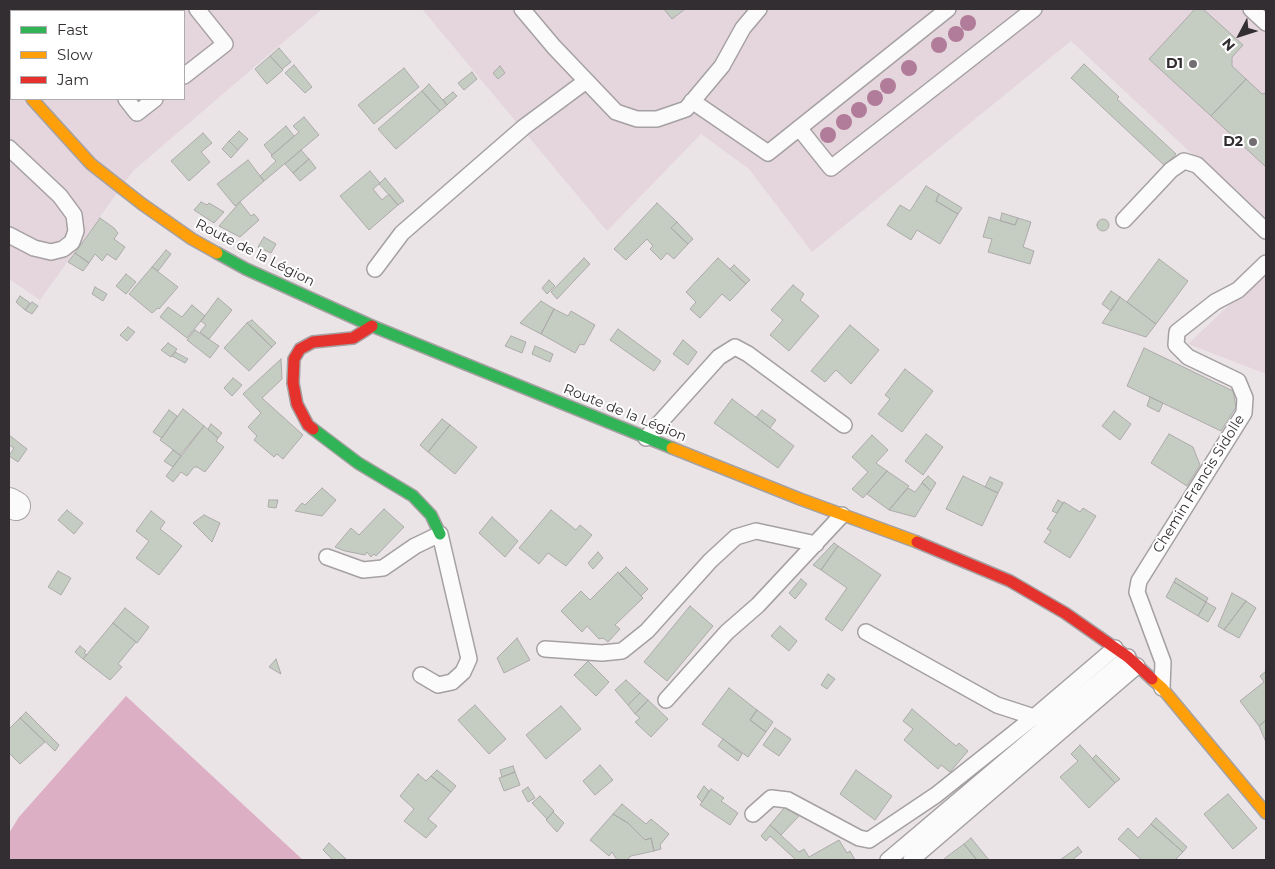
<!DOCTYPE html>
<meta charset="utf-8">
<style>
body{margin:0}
#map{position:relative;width:1275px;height:869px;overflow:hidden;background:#ebe4e7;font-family:Montserrat,sans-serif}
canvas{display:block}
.frame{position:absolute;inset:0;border:10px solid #332e31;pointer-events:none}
.legend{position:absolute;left:10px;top:10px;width:175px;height:90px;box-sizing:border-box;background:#fff;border:1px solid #adabad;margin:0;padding:6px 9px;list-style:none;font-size:15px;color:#332e31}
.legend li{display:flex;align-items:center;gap:10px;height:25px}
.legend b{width:25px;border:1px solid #adabad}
.north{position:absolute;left:1215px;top:10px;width:50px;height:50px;-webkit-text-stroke:4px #fff;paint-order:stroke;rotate:230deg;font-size:14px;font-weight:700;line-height:20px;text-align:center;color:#332e31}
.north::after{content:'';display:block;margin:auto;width:18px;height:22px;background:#332e31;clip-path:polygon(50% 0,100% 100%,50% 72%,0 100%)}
</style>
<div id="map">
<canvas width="1275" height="869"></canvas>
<div class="frame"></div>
<ul class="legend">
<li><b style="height:6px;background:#30b455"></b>Fast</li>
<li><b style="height:6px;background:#ff9f0a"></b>Slow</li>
<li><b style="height:6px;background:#e5322d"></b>Jam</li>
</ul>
<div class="north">N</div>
</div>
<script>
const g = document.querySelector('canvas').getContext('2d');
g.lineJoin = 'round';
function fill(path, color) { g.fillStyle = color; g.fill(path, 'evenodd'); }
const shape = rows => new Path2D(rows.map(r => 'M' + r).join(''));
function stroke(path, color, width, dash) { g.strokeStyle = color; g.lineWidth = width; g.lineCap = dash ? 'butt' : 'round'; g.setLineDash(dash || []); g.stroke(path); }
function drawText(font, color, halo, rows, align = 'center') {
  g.font = font + ' Montserrat,sans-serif'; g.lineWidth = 4; g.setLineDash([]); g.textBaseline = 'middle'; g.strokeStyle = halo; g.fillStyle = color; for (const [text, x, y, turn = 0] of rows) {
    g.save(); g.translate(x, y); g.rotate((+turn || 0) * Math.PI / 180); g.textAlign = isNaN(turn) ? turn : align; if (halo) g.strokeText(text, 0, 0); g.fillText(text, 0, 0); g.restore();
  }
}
fill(shape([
 [9,9,322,9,133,171,40,300,9,279],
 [11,11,184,11,184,99,11,99],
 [422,9,1266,9,1266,223,1071,41,812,252,749,169,701,134,607,231],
 [1266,270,1266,374,1188,344]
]), '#e5d6dd');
fill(shape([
 [126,696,303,860,9,860,9,833,19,817]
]), '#ddafc5');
const building = shape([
 [664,9,685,9,672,19,664,9],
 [1195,9,1203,9,1243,45,1232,57,1232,66,1246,79,1211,116,1149,59,1195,9],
 [279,48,291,62,282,69,270,56,279,48],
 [270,56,283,70,267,84,255,69,270,56],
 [1084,64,1119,97,1117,99,1176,154,1165,166,1071,78,1084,64],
 [294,65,312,87,305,93,285,73,294,65],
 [500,66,505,73,498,79,493,73,500,66],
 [404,68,419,87,374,124,358,105,404,68],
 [472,72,477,79,464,90,458,83,472,72],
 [1246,79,1262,94,1266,93,1266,167,1211,116,1246,79],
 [429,84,447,105,440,111,422,91,429,84],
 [422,91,440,111,396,149,378,129,422,91],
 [453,92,457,96,447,105,443,100,453,92],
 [304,117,319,135,264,181,260,176,276,161,271,156,299,132,293,126,304,117],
 [286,126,294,136,272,155,264,145,286,126],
 [239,131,248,139,238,150,229,141,239,131],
 [203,133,212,143,201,152,210,162,189,181,171,161,203,133],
 [229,141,238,150,231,158,222,149,229,141],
 [301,150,309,159,293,173,285,164,301,150],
 [309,159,316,168,300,181,293,173,309,159],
 [248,160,264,181,235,206,217,184,248,160],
 [370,171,380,183,373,189,382,200,389,194,398,205,369,230,340,196,370,171],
 [385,178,404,201,398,205,379,184,385,178],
 [926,186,939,194,936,201,958,214,940,244,917,230,911,240,887,225,900,205,910,211,926,186],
 [939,194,962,208,958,214,936,201,939,194],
 [201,202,207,205,209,203,224,212,214,223,194,210,201,202],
 [240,202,251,216,254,214,259,220,240,237,219,226,240,202],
 [657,203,677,222,671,228,688,244,674,259,667,253,661,260,650,249,653,246,647,239,626,260,614,249,657,203],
 [1002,213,1018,218,1015,225,1000,221,1002,213],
 [989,217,1015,225,1018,218,1031,222,1023,247,1034,251,1030,264,988,252,992,239,983,237,989,217],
 [100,218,114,228,118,233,114,239,125,247,116,260,107,254,102,261,95,254,89,263,75,253,100,218],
 '1097 225a6 6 0 1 1 12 0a6 6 0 1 1-12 0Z',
 [677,222,693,239,688,244,671,228,677,222],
 [264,237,276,244,271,253,258,247,264,237],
 [166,250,171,254,158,271,152,267,166,250],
 [75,253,89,263,83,271,68,262,75,253],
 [584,258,590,264,557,299,551,292,584,258],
 [718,258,746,284,730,301,722,294,700,318,690,309,696,302,686,292,718,258],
 [1159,259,1188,281,1156,324,1127,302,1159,259],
 [734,265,750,280,746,284,730,269,734,265],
 [152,267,178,287,159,309,158,308,152,313,129,294,152,267],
 [126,274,136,282,126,294,116,286,126,274],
 [549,280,555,286,547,294,542,288,549,280],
 [793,285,804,294,800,300,819,316,789,351,770,335,783,320,771,310,793,285],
 [95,287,107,294,103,301,92,294,95,287],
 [1111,291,1120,297,1111,311,1102,304,1111,291],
 [20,296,30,303,25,310,16,302,20,296],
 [1120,297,1156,324,1146,337,1102,323,1120,297],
 [218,298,232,310,209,339,200,332,206,325,201,321,218,298],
 [541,301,554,309,541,334,520,323,541,301],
 [32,302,38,306,32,314,25,310,32,302],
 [192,305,205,316,187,338,160,317,168,307,182,317,192,305],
 [554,309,568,316,571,311,595,325,584,345,580,344,575,353,541,334,554,309],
 [252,320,276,343,272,347,247,323,252,320],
 [247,323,272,347,249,371,224,348,247,323],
 [850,325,879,350,851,384,836,370,825,382,811,371,850,325],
 [128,327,135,332,127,341,120,335,128,327],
 [618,329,661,361,654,371,610,340,618,329],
 [195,330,219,346,210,358,187,340,195,330],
 [511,336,526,342,522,353,505,346,511,336],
 [683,340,697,352,688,365,673,354,683,340],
 [168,343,177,349,171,357,161,350,168,343],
 [535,346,553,354,550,362,532,354,535,346],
 [1144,348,1233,391,1236,407,1221,431,1127,386,1144,348],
 [175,352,188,359,185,363,172,356,175,352],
 [281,359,282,379,262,398,303,435,283,459,277,454,274,457,254,440,257,436,248,427,261,413,243,394,281,359],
 [905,369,933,391,902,432,878,414,890,399,885,395,905,369],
 [233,378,242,385,232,396,224,388,233,378],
 [1150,397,1163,403,1159,412,1147,406,1150,397],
 [732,399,794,446,778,468,714,423,732,399],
 [183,409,204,426,180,455,160,440,183,409],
 [169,410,177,416,162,438,153,432,169,410],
 [762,410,776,420,770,428,756,417,762,410],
 [1114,411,1131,424,1120,440,1102,426,1114,411],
 [442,419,450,425,428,452,420,445,442,419],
 [211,424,222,433,218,438,208,429,211,424],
 [450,425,477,447,455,474,428,452,450,425],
 [204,426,218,438,216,441,224,447,205,472,197,467,194,467,187,476,181,472,173,482,166,476,204,426],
 [926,434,943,447,923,475,905,461,926,434],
 [1169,434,1193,447,1200,465,1187,486,1151,463,1169,434],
 [9,435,27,449,18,462,9,456,14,448,9,445,9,435],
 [872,435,888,450,876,463,887,471,863,498,852,489,868,472,852,457,872,435],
 [173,450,181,456,173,467,164,461,173,450],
 [887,471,909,486,889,510,867,494,887,471],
 [928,476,936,483,931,491,922,482,928,476],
 [963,476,998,493,982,526,946,509,963,476],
 [990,477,1003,483,998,493,985,487,990,477],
 [922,483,931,491,915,517,889,510,908,488,915,492,922,483],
 [322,488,336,500,322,516,295,511,302,503,305,505,322,488],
 [269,500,278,500,276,508,268,507,269,500],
 [1058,500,1063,503,1057,513,1052,511,1058,500],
 [1064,502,1080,512,1083,508,1096,516,1070,558,1044,542,1051,531,1047,529,1064,502],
 [384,509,404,527,376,556,374,554,371,557,367,552,365,555,345,551,335,547,351,528,359,535,384,509],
 [67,510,83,523,74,534,58,520,67,510],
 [551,510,576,530,580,525,592,535,566,566,548,553,539,564,519,548,551,510],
 [151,511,165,522,160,529,182,546,159,575,136,558,149,541,136,531,151,511],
 [204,515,220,523,212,542,193,523,204,515],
 [492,517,518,541,505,557,479,533,492,517],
 [834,543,838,546,821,570,813,565,834,543],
 [838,546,881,575,842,631,825,619,847,588,821,570,838,546],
 [598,552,603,558,593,569,588,563,598,552],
 [626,567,648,589,641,596,619,574,626,567],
 [58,571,71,578,61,595,48,587,58,571],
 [618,572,643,598,615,625,620,629,608,642,603,638,599,639,587,626,582,632,561,611,581,591,590,600,618,572],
 [1176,578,1208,598,1206,602,1174,582,1176,578],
 [801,579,807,584,795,599,789,593,801,579],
 [1174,582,1206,602,1198,616,1166,597,1174,582],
 [1232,593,1246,601,1224,630,1218,626,1232,593],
 [1246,601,1256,608,1239,638,1224,630,1246,601],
 [1206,602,1216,608,1208,622,1198,616,1206,602],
 [690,606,713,626,667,681,644,662,690,606],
 [125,608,149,627,137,643,113,623,125,608],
 [113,623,136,642,118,664,122,667,110,680,83,659,113,623],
 [780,626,797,641,789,651,771,636,780,626],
 [517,638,530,660,504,673,497,658,517,638],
 [80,646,86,651,84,653,87,655,83,659,75,652,80,646],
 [276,659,281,674,269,667,276,659],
 [588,661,609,682,596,696,574,675,588,661],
 [1266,671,1266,720,1259,726,1240,701,1264,682,1260,676,1266,671],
 [828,674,835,679,827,689,821,685,828,674],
 [626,680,640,693,628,705,615,690,626,680],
 [729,688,757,710,750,720,766,732,748,757,702,724,729,688],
 [640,693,648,700,635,714,628,705,640,693],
 [648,700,668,719,651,737,635,722,640,718,635,714,648,700],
 [475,705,506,739,489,754,458,720,475,705],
 [561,706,581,729,546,759,526,735,561,706],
 [912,709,956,746,959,743,968,751,950,772,941,765,938,769,904,740,913,729,903,721,912,709],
 [757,710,773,722,766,732,750,720,757,710],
 [26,712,59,745,55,751,20,718,26,712],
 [20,718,45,742,20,764,9,753,9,729,20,718],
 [1266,720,1266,742,1259,726,1266,720],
 [775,728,791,739,779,756,763,745,775,728],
 [723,739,742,754,738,761,718,746,723,739],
 [1080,745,1115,783,1089,808,1060,777,1078,761,1071,754,1080,745],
 [1096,755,1120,779,1115,783,1092,759,1096,755],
 [600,765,613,780,595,795,583,781,600,765],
 [513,766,515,772,502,777,500,770,513,766],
 [437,770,456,786,451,792,431,776,437,770],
 [856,770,892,796,875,820,840,794,856,770],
 [515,772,520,785,504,791,499,778,515,772],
 [418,774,426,781,431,776,451,792,428,819,437,826,426,838,404,821,414,809,400,796,418,774],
 [704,786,709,791,702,802,697,797,704,786],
 [528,787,535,798,528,802,522,791,528,787],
 [711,789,724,798,721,801,738,813,730,825,700,805,711,789],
 [1228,794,1257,828,1233,849,1204,814,1228,794],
 [540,796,554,811,547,819,532,803,540,796],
 [622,804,646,824,651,819,669,834,660,845,661,849,654,851,651,838,645,840,628,823,613,814,622,804],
 [785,807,799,816,781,835,770,825,785,807],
 [553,812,564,823,557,832,546,820,553,812],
 [613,814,628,823,645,840,651,838,654,851,631,856,627,860,617,860,612,852,609,856,590,840,613,814],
 [1156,818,1187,847,1183,852,1151,824,1156,818],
 [1151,824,1183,852,1175,860,1142,860,1118,839,1128,828,1138,838,1151,824],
 [770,825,799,852,804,849,809,857,839,840,847,853,850,851,855,860,796,860,770,836,766,841,761,836,770,825],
 [971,838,989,860,977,860,964,844,971,838],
 [329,843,346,859,344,860,333,860,323,850,329,843],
 [964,844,977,860,943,860,949,855,964,844],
 [1078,847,1082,852,1072,860,1060,860,1078,847]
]);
fill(building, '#c5cdc3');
stroke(building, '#acaaaa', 1);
const lane = shape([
 [55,9,57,11],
 [522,9,554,47,616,112,637,119,657,119,686,109,722,66,743,28,759,9],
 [1251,9,1266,23],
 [184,76,225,44,197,9],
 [126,99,137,113,155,99],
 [692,101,768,153,948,9],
 [799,128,831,168,1034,9],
 [9,148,60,196,74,215,76,231,72,242,63,249,51,252,34,248,9,235],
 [1124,220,1171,170,1184,161,1197,165,1266,231],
 [375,269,402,233,524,127,586,81],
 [646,438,719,357,735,347,748,354,844,425],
 [327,557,363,570,383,568,415,546,440,534,469,659,463,672,452,682,438,685,421,675],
 [866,632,997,705,1034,717],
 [545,649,602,653,622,651,647,631,710,561,736,537,756,531,816,544],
 [1162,688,1163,662,1137,592,1139,581,1244,413,1245,398,1238,381,1188,357,1176,345,1177,332,1215,302,1238,290,1266,263],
 [666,700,727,632,758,605,842,515],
 [753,814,771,798,788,800,859,838,869,840,936,795,1034,717,1115,648],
 [888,860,1128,657],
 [911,860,1137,666]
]);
const street = shape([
 [9,502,16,506]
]);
const fast = shape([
 [9,71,11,74],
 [217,253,246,269,372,326,672,448],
 [313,429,358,463,413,496,431,515,440,534]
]);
const slow = shape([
 [32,99,91,164,142,204,192,239,217,253],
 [672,448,800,499,917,542],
 [1152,679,1162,688,1266,813]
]);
const jam = shape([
 [313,429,308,425,297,404,293,383,294,359,300,349,313,342,353,338,372,326],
 [917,542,1010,581,1065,613,1128,657,1152,679]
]);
stroke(lane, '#a5a0a2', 18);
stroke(street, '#a5a0a2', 30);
stroke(fast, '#a5a0a2', 14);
stroke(slow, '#a5a0a2', 14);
stroke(jam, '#a5a0a2', 14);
stroke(lane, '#fcfbfb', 15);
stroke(street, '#fcfbfb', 28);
stroke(fast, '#30b455', 11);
stroke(slow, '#ff9f0a', 11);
stroke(jam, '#e5322d', 11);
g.fillStyle = '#b17c99';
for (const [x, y] of [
 [968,23],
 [956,34],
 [939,45],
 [909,68],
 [888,86],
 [875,98],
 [859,110],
 [844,122],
 [828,135]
]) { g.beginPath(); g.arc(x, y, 8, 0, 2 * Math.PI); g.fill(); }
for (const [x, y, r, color] of [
 [1193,64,5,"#736e71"],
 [1253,142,5,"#736e71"]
]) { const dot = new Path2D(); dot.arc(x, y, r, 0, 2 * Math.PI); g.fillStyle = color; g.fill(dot); stroke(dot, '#fff', 2); }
drawText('bold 14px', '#332e31', '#fff', [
 ["D1",1183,64],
 ["D2",1243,142]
], 'right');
drawText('14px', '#332e31', '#fff', [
 ["Route de la Légion",255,253,27],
 ["Route de la Légion",625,413,22],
 ["Chemin Francis Sidolle",1199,484,-58]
]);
</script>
